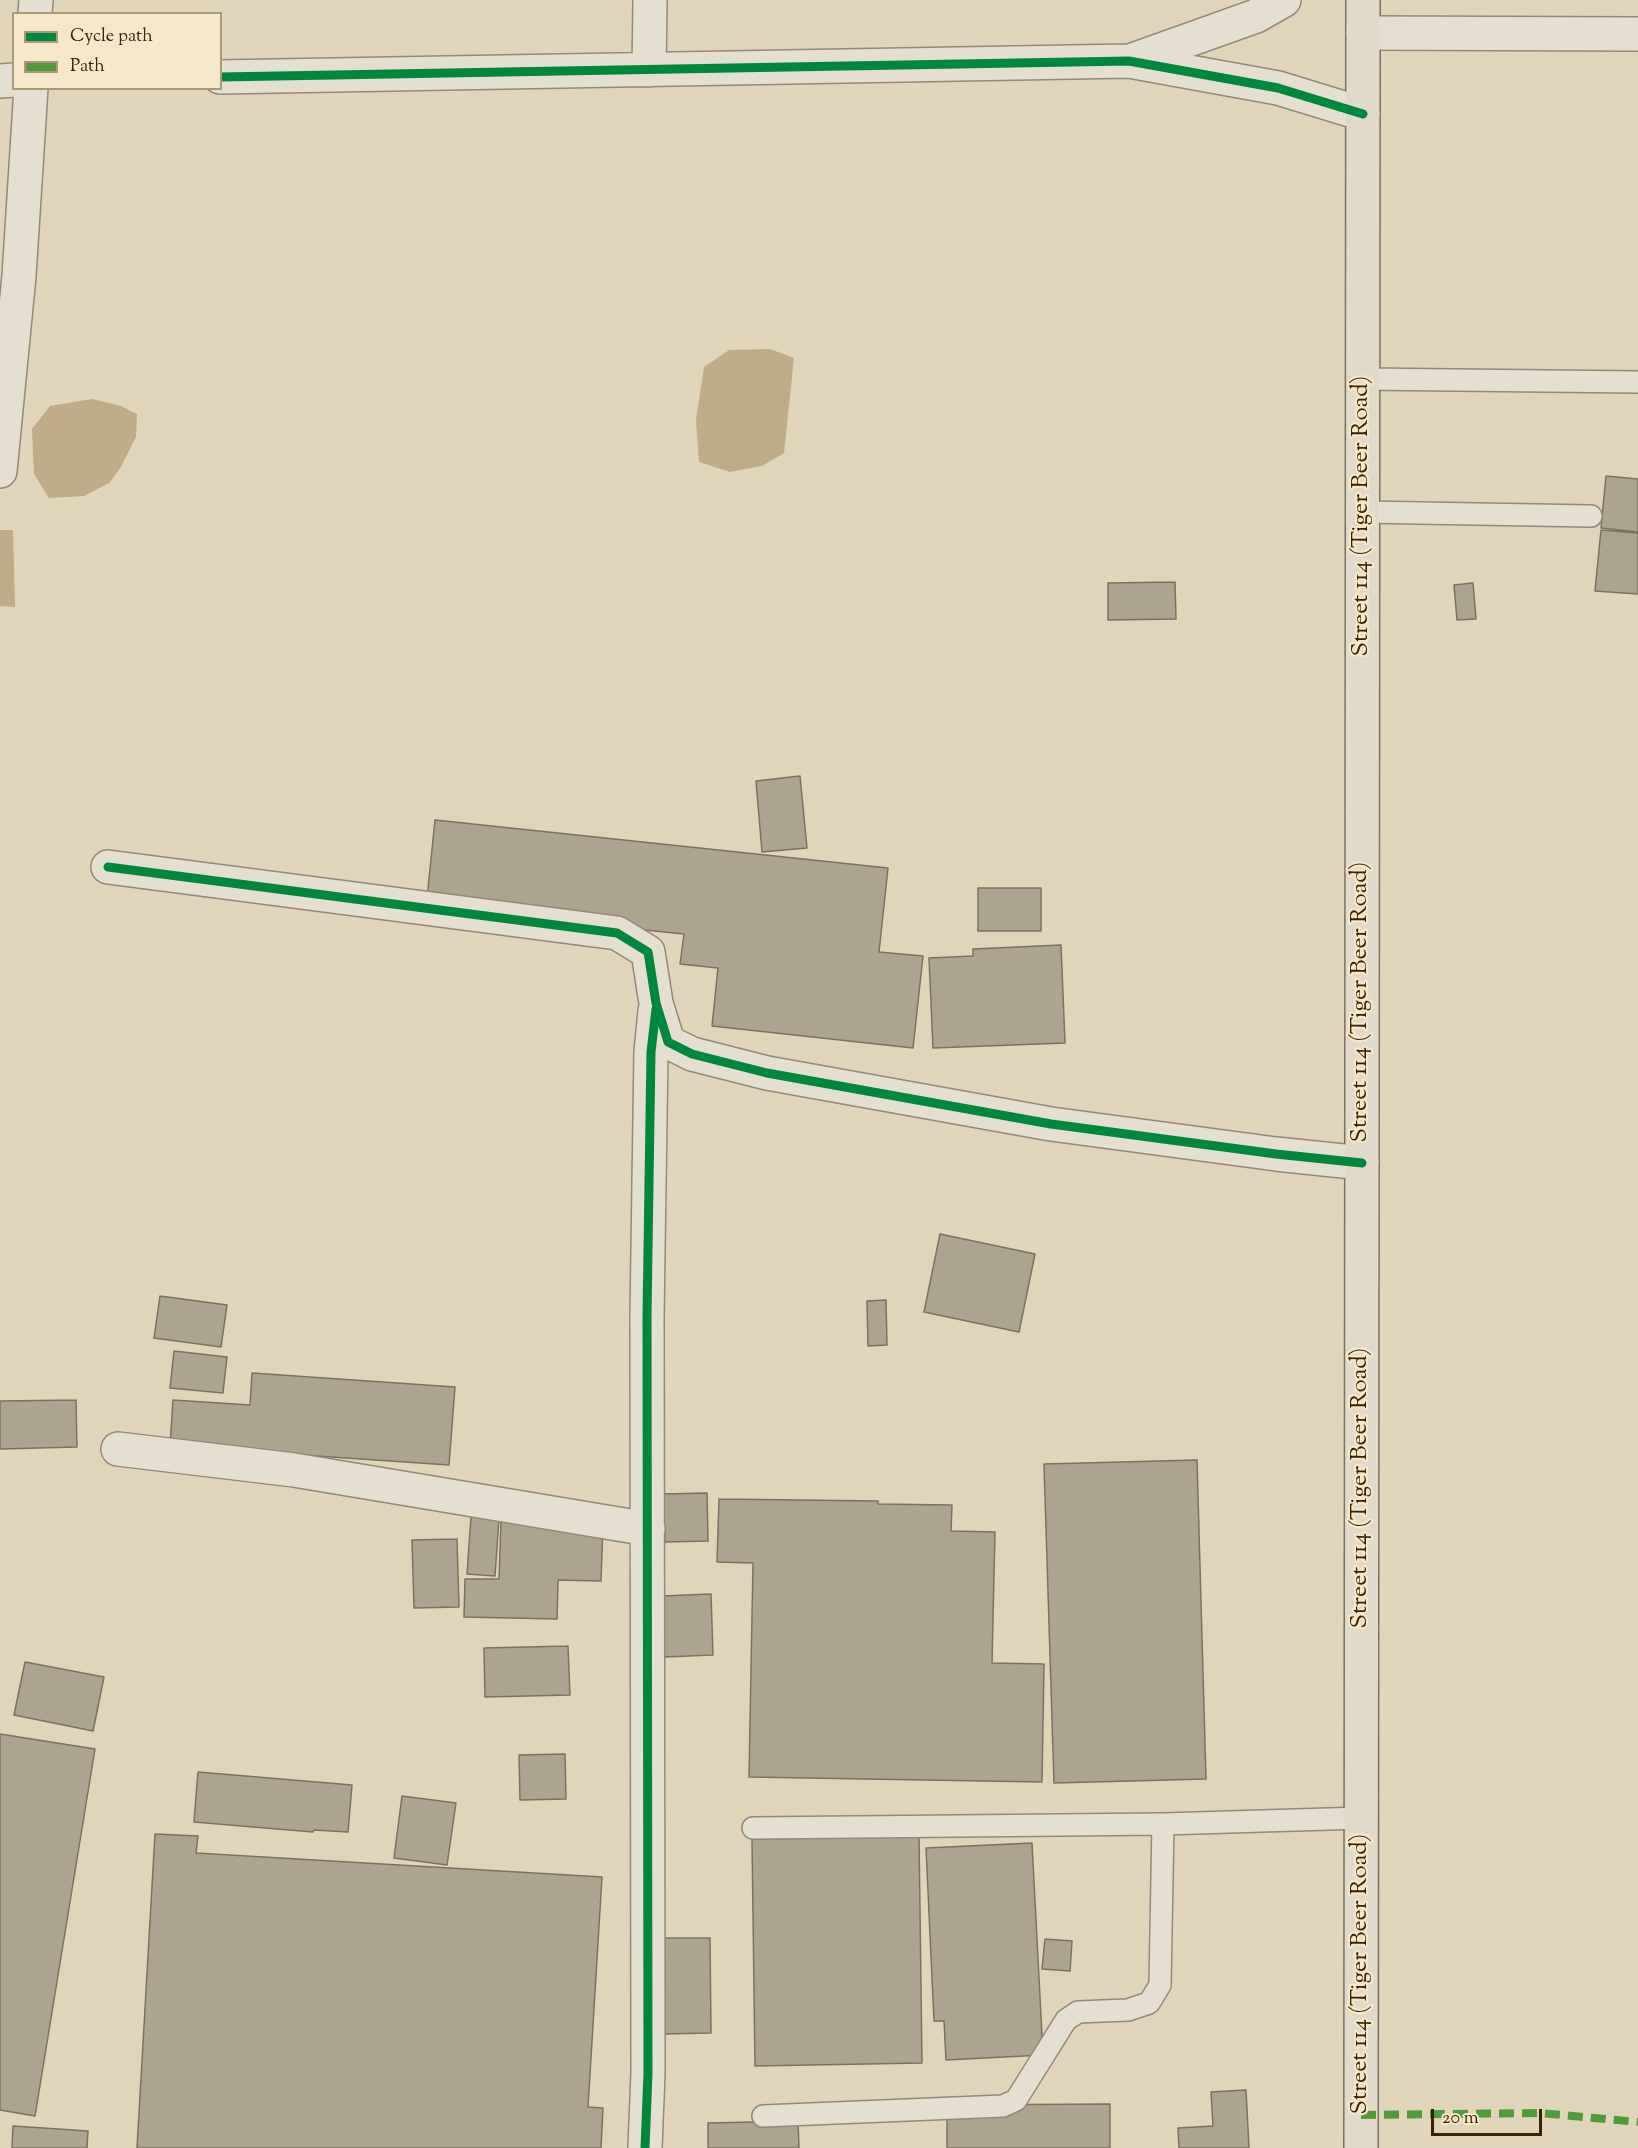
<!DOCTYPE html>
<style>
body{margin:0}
#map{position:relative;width:1638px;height:2148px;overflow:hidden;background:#e0d4b9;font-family:"Sorts Mill Goudy",serif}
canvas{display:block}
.legend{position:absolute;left:12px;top:12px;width:210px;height:78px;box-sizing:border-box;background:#f5e7c7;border:2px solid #aa9879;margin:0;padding:8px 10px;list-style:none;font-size:18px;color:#392204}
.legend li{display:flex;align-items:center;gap:12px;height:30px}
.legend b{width:30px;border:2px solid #aa9879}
.scale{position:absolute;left:1431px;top:2109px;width:111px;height:27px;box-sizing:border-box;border:3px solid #392204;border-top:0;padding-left:8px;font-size:18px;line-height:21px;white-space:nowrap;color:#392204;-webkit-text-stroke:4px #f5e7c7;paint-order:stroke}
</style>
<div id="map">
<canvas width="1638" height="2148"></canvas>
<ul class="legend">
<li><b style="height:8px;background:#00873e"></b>Cycle path</li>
<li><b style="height:8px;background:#529b3a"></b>Path</li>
</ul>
<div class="scale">20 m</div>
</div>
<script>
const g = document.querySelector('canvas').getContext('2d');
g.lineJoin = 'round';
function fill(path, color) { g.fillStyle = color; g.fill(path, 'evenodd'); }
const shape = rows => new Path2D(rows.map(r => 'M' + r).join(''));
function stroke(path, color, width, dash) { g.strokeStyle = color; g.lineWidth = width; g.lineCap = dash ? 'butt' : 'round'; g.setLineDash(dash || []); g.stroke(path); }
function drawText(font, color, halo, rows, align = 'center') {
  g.font = font + ' "Sorts Mill Goudy",serif'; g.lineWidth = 4.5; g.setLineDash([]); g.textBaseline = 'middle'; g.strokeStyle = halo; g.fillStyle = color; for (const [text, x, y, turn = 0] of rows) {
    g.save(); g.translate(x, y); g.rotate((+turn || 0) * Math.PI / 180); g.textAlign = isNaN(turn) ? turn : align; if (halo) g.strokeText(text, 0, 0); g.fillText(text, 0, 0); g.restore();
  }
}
fill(shape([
 [770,349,794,358,784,453,762,466,730,472,699,462,696,420,704,367,729,350],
 [92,399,121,406,137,414,136,437,121,467,109,483,84,496,49,498,34,474,32,429,50,406],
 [0,530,13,530,15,607,0,606]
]), '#c0ac87');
const building = shape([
 [1606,476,1638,479,1638,532,1601,528,1606,476],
 [1601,530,1638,533,1638,594,1595,591,1601,530],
 [1175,582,1176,619,1108,620,1108,583,1175,582],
 [1473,583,1476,619,1457,620,1454,585,1473,583],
 [800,776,807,848,762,852,756,781,800,776],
 [435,820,888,868,879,952,923,956,913,1048,712,1026,718,968,680,964,684,934,426,908,435,820],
 [978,888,1041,888,1041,931,978,931,978,888],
 [1061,945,1065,1043,933,1048,929,958,973,956,973,949,1061,945],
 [940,1234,1035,1254,1019,1332,924,1312,940,1234],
 [160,1296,227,1305,221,1347,154,1338,160,1296],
 [886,1300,887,1345,868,1346,867,1301,886,1300],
 [174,1351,227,1357,223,1393,170,1388,174,1351],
 [252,1373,455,1387,449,1465,170,1446,173,1400,250,1405,252,1373],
 [76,1400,77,1447,0,1449,0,1401,76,1400],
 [1197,1460,1206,1779,1054,1783,1044,1464,1197,1460],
 [707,1493,708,1541,665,1542,663,1494,707,1493],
 [719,1499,878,1501,878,1504,952,1505,951,1531,995,1532,992,1663,1044,1664,1042,1782,749,1777,753,1563,717,1562,719,1499],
 [471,1517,499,1519,495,1576,467,1574,471,1517],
 [501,1522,603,1524,601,1581,558,1580,557,1619,464,1617,465,1579,499,1579,501,1522],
 [457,1539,459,1607,414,1608,412,1540,457,1539],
 [711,1594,713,1655,664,1657,662,1596,711,1594],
 [568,1646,570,1695,485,1697,484,1648,568,1646],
 [25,1662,104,1677,93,1731,14,1715,25,1662],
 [0,1734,95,1749,35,2116,0,2110,0,1734],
 [565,1754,566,1799,520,1800,519,1755,565,1754],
 [198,1772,352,1785,348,1832,314,1830,313,1832,194,1822,198,1772],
 [402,1796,456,1803,447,1865,394,1858,402,1796],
 [155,1834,198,1836,196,1853,602,1877,588,2107,603,2108,601,2148,137,2148,155,1834],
 [919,1836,922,2063,755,2066,752,1839,919,1836],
 [1032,1843,1043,2055,946,2060,944,2021,934,2021,926,1848,1032,1843],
 [663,1938,710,1938,711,2033,663,2034,663,1938],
 [1045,1939,1072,1941,1070,1971,1042,1969,1045,1939],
 [1246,2090,1249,2148,1179,2148,1178,2128,1213,2126,1211,2092,1246,2090],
 [1110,2104,1110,2148,947,2148,947,2105,1110,2104],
 [798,2121,799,2148,708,2148,708,2123,798,2121],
 [13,2126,88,2131,87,2148,12,2148,13,2126]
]);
fill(building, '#ada490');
stroke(building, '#7b715f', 1.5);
const service = shape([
 [1363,379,1638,382],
 [1363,512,1591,516],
 [753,1828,1163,1824,1362,1818],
 [763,2116,1003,2106,1016,2100,1066,2020,1078,2012,1128,2010,1149,2003,1160,1985,1163,1824]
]);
const minor = shape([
 [35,14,36,0],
 [1363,33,1638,34],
 [1130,61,1256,16,1284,0],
 [649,70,650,0],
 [220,77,1129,61,1278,88,1363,114],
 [0,81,14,80],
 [0,471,19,276,31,88],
 [108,867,617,933,648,952,656,1003,668,1042,692,1054,767,1073,1051,1124,1276,1154,1362,1163],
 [118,1449,294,1470,648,1529],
 [645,2148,648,2073,647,1316,651,1052,655,1011]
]);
const primary = shape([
 [1361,2148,1363,0]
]);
stroke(service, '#938976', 24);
stroke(minor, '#938976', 36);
stroke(primary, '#7b715f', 36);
stroke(service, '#e5dfd2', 21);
stroke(minor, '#e5dfd2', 33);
stroke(primary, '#e1daca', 33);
stroke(shape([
 [1361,2115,1540,2113,1638,2122]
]), '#529b3a', 8, [15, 8]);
stroke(shape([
 [220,77,1129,61,1278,88,1363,114],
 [108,867,617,933,648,952,656,1003,668,1042,692,1054,767,1073,1051,1124,1276,1154,1362,1163],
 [645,2148,648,2073,647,1316,651,1052,656,1009]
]), '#00873e', 9);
drawText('24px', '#392204', '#f5e7c7', [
 ["Street 114 (Tiger Beer Road)",1363,516,-90],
 ["Street 114 (Tiger Beer Road)",1362,1002,-90],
 ["Street 114 (Tiger Beer Road)",1362,1488,-90],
 ["Street 114 (Tiger Beer Road)",1362,1974,-90]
]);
</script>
